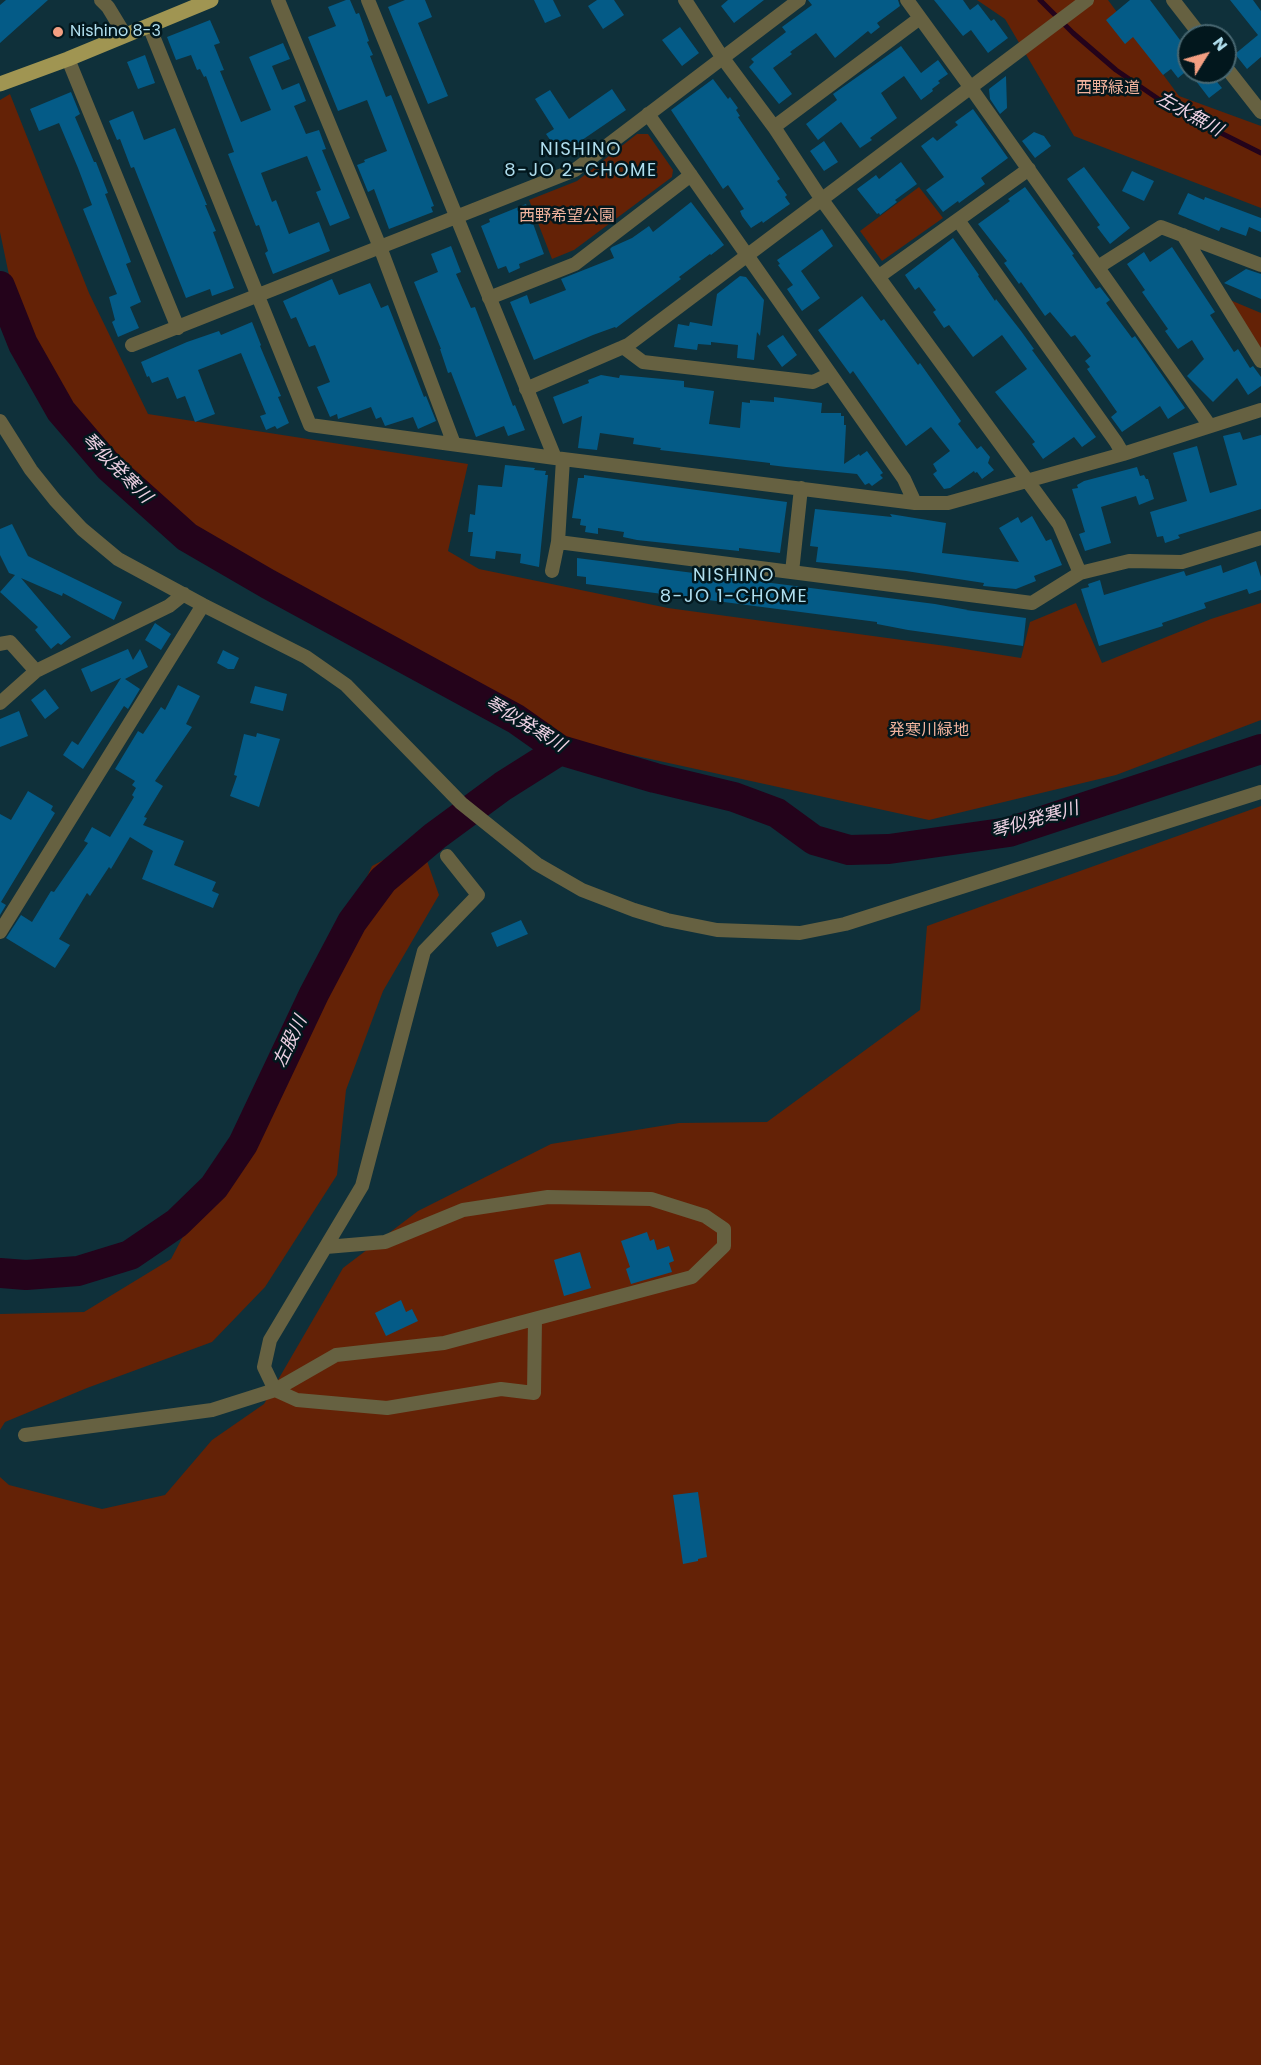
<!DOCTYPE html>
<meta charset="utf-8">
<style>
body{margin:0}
#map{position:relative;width:1261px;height:2065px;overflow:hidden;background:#0f303a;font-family:Poppins,sans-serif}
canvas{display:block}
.north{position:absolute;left:1177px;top:24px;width:60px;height:60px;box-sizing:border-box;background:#02171d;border:2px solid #486771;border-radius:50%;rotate:53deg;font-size:16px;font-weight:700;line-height:24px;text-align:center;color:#b0deee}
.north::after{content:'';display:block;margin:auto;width:21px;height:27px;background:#f39f82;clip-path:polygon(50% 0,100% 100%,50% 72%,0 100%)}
</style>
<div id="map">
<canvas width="1261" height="2065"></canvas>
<div class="north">N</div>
</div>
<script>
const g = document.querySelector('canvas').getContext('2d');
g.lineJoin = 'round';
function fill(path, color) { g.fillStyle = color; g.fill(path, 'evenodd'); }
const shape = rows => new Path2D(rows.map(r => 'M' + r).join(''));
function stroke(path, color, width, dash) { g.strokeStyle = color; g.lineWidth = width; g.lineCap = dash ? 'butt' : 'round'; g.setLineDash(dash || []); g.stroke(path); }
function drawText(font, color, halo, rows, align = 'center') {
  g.font = font + ' Poppins,"Noto Sans JP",sans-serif'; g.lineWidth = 5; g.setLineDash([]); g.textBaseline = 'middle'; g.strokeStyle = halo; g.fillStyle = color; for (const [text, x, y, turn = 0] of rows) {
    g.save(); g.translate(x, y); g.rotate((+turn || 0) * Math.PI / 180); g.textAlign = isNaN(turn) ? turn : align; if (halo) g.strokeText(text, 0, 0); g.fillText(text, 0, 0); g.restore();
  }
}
fill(shape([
 [977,0,1108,0,1179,96,1261,126,1261,208,1074,136,1005,19],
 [10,94,89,293,148,414,468,464,448,551,479,569,668,608,946,646,1021,658,1030,622,1076,603,1102,663,1211,619,1261,603,1261,720,1116,775,929,820,568,741,456,676,254,562,196,535,64,404,10,280,0,232,0,100],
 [637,134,648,134,673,170,672,177,574,250,552,259,529,200,577,181],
 [919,187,943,218,882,261,860,231],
 [1230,300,1261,313,1261,350],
 [1261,806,1261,2065,0,2065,0,1477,9,1485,102,1509,165,1495,212,1440,264,1404,343,1268,418,1211,551,1144,679,1123,767,1122,920,1010,927,926],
 [420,841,439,895,383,991,346,1090,337,1175,265,1287,212,1342,87,1388,5,1422,0,1430,0,1314,84,1312,171,1259,240,1129,299,1049,331,955,372,866]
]), '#642206');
stroke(shape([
 [1040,0,1073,33,1116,70,1173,109,1261,153]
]), '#24031b', 5);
stroke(shape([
 [0,286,23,344,61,411,109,467,187,537,268,584,516,719,560,750,655,778,734,797,777,813,814,840,849,850,889,849,1009,832,1261,749],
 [0,1273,26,1275,78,1271,130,1255,177,1223,214,1187,243,1144,314,994,352,922,383,880,435,836,503,786,560,750]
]), '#24031b', 30);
fill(shape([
 [6,0,48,0,0,43,0,5],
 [346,0,350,0,356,14,359,13,369,41,367,42,373,55,370,56,386,97,391,95,434,206,431,207,433,212,389,229,374,189,368,192,357,165,365,162,364,160,387,151,367,100,338,111,308,37,336,26,328,7],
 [405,0,425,0,432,17,418,23,448,96,428,104,388,7],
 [534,0,553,0,561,16,545,23],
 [597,0,614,0,624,15,603,29,588,6],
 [728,0,764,0,734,23,721,6],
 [808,0,898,0,900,6,877,23,880,27,871,34,868,31,835,58,816,33,790,52,792,54,773,68,792,94,779,104,749,67,754,62,751,59,786,32,782,27,812,5],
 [934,0,963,0,970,10,978,4,991,21,994,19,1008,38,988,53,971,30,963,36],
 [1130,0,1150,0,1189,52,1189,69,1178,78,1171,69,1163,75,1133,37,1125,44,1106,20],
 [1230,0,1253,0,1261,11,1261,57,1247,69,1235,54,1258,35],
 [210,20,220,43,214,45,224,70,220,71,241,122,271,110,249,57,283,43,290,59,272,66,282,90,299,83,306,101,294,106,306,134,319,130,326,149,322,150,350,218,330,226,316,192,321,190,307,156,261,173,272,202,276,200,289,234,319,222,330,251,273,274,265,253,268,251,259,225,256,226,228,154,234,152,206,76,204,77,200,69,197,70,191,55,176,60,167,37],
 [680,27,699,53,682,66,662,40],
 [901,46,921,73,938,60,948,74,938,81,940,83,932,89,933,91,921,100,904,76,881,93,897,118,870,138,872,140,860,148,841,122,818,140,806,124,837,100,833,94],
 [145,55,155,83,138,89,127,62],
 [1189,72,1209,72,1222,88,1209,98],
 [1006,76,1007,108,1000,114,990,99,989,89],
 [713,79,728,99,730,97,738,108,736,110,740,116,738,117,780,179,777,181,787,195,785,197,790,204,763,223,762,221,751,228,742,216,740,211,744,209,728,185,723,189,671,110],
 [612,89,626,110,566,151,561,143,555,147,546,134,554,129,535,99,550,90,569,119],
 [71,92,80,114,75,117,94,162,96,162,108,193,105,194,131,262,126,264,141,302,130,307,139,328,118,337,112,322,115,320,109,297,117,294,83,209,92,205,78,168,59,123,39,131,30,109],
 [973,109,1008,158,981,178,985,184,959,203,958,201,943,212,926,190,944,177,921,146,933,137,937,141,958,125,955,122],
 [133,111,144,140,175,128,207,205,205,205,216,231,213,232,234,288,212,296,210,289,186,298,134,167,131,168,120,139,117,140,109,121],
 [1034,132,1044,136,1051,146,1035,158,1022,141],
 [824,141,838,162,824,171,810,151],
 [901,162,917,184,895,200,897,202,880,215,879,213,877,214,857,189,876,175,879,179],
 [1084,167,1130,228,1110,244,1097,227,1100,225,1067,179],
 [1132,171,1154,181,1144,201,1122,191],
 [1025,187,1074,254,1072,255,1096,289,1100,287,1110,300,1106,303,1132,338,1135,336,1185,408,1168,419,1160,406,1122,432,1111,417,1117,412,1087,369,1090,367,1085,361,1091,356,1075,335,1071,337,1050,312,1045,316,1021,282,1019,284,1004,263,1007,261,978,224,1010,201,1008,199],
 [1188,193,1204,200,1205,197,1261,218,1261,232,1249,227,1246,236,1221,227,1219,231,1178,214],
 [691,202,724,245,711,255,710,254,679,277,681,279,616,328,615,327,593,335,534,360,510,302,527,295,530,304,566,290,561,279,614,258,610,249,612,247,632,238,649,226,653,232],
 [526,204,544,254,519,264,520,268,509,273,506,266,498,269,481,226,490,222,489,219],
 [822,229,833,246,801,271,820,298,802,311,787,289,793,285,778,265,780,264,777,260],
 [953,238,979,275,978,276,995,301,996,299,1021,331,1034,349,1032,350,1096,437,1082,447,1074,437,1043,459,1032,444,1035,442,995,392,1027,369,1002,335,973,357,949,325,944,328,933,312,936,310,919,287,915,290,905,275],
 [451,246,461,272,456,274,471,308,475,307,513,406,515,405,525,430,508,436,504,426,476,437,451,372,448,373,440,349,441,349,414,282,438,272,431,254],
 [1172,247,1215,312,1210,315,1234,352,1238,349,1250,368,1253,366,1261,377,1261,386,1248,395,1237,378,1213,402,1187,376,1204,359,1192,340,1178,349,1165,331,1168,329,1142,292,1145,290,1127,264,1144,252,1150,262],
 [1246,269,1261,274,1261,299,1224,283],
 [740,276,746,277,764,300,760,336,757,332,754,360,737,358,738,345,711,342,711,345,698,344,697,350,674,347,678,324,689,326,690,322,712,326,717,294],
 [332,279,339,295,370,283,381,308,388,305,424,397,426,396,436,421,418,429,413,417,385,426,381,417,376,419,371,407,338,419,337,414,330,417,317,387,330,382,315,345,309,347,296,317,291,319,283,301],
 [862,296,881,321,884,319,918,365,920,363,961,421,958,424,977,449,981,446,990,457,988,463,994,470,982,479,977,472,975,473,974,471,950,488,944,489,933,474,937,471,933,464,950,451,931,427,906,446,853,371,850,374,818,330],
 [252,322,261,345,260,346,281,396,278,397,289,423,277,429,275,426,266,430,260,416,266,414,241,353,198,370,215,414,195,422,185,396,177,399,168,377,152,383,149,376,147,377,141,362,187,342,219,331,221,335],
 [783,335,797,355,782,367,767,346],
 [601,375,619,378,620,375,684,381,684,387,714,391,709,424,740,428,742,402,750,403,750,400,774,402,774,397,822,403,821,413,841,413,841,416,844,416,844,425,846,425,844,464,859,454,860,456,867,451,883,473,880,475,883,478,872,486,869,483,865,485,857,474,786,467,770,465,770,463,660,450,661,448,633,444,634,438,600,433,597,450,578,448,582,416,563,424,553,397,589,383,588,380],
 [1240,432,1243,440,1261,435,1261,509,1178,535,1180,538,1165,543,1163,536,1157,537,1150,512,1187,501,1173,453,1197,446,1210,493,1237,485,1223,436],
 [505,465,535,468,534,470,546,471,545,475,548,475,539,567,520,563,521,554,496,551,495,559,470,556,473,532,468,532,470,514,475,515,478,485,502,487],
 [1137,467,1140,476,1144,475,1146,479,1148,479,1154,499,1139,505,1136,496,1101,507,1111,543,1085,551,1079,534,1085,532,1072,489,1078,488,1077,485,1084,481],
 [584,475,787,502,780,553,739,548,739,551,637,540,623,537,624,532,598,528,598,534,585,532,586,526,580,525,581,519,572,518,578,478,584,478],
 [815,509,892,517,890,514,946,523,942,553,1019,562,999,528,1018,517,1021,523,1032,516,1046,541,1051,539,1062,565,1034,576,1036,581,1016,589,983,586,984,583,906,571,816,562,818,547,810,546],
 [12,524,28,556,122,602,114,620,63,593,62,596,21,578,71,637,61,645,58,643,51,649,35,630,38,627,0,592,15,575,9,573,0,555,0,529],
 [577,558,935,604,968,610,966,610,1026,618,1023,646,908,630,877,624,877,622,586,584,586,577,577,576],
 [1256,561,1261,577,1261,590,1249,594,1247,589,1204,603,1206,608,1162,623,1163,626,1099,646,1081,589,1089,587,1088,584,1100,580,1104,595,1184,571,1186,576,1221,565,1223,573],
 [155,623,171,634,161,650,145,640],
 [128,649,133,660,140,649,148,667,125,679,140,689,128,709,124,706,83,769,63,755,72,741,78,745,121,678,91,692,81,669],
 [223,650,239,658,234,669,228,669,217,663],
 [178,685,200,696,186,724,192,727,155,781,163,786,144,817,147,818,143,825,184,841,174,865,216,882,212,891,219,894,213,908,142,879,153,851,130,837,111,869,109,867,90,896,87,893,59,939,70,945,55,968,6,938,21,915,32,922,51,891,54,892,88,843,84,841,92,827,110,837,134,797,132,795,136,788,132,785,135,781,115,769,138,731,143,734,161,707,165,710],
 [255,686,287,694,283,711,250,703],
 [45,689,59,708,45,719,31,700],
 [19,711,28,736,0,747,0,719],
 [257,733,280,739,259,807,230,796,237,776,234,775,244,734,256,737],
 [28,791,53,806,51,810,55,813,1,902,6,905,0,915,0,814,11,820],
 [521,920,528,934,497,947,491,933],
 [647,1232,650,1241,654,1239,657,1250,669,1246,674,1261,669,1263,672,1272,631,1284,626,1269,630,1267,621,1241],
 [580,1252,591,1288,564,1296,554,1260],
 [401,1300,406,1312,412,1309,418,1321,386,1336,375,1313],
 [698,1492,707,1557,698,1559,698,1561,683,1564,673,1495]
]), '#045b87');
stroke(shape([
 [101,0,108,7,125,35],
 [278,0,380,247,454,444],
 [368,0,555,458],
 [685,0,722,57,774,127,822,200,1059,524,1080,573],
 [907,0,971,88,1210,426],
 [1173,0,1201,36],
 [149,26,310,425,555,458,915,503,948,503,1123,454,1261,410],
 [68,59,178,328],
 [1225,66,1261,112],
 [648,114,904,479,915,503],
 [774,127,920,18],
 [958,220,1116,442,1123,454],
 [1183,235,1261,361],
 [1098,267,1161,227,1261,265],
 [878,277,1029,169],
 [489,298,575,264,691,175],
 [132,345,575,170,799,0],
 [623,347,643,362,813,382,830,374],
 [526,389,628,345,1087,0],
 [0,421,31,470,55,500,82,529,118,559,203,605,306,657,346,685,461,803,537,864,582,890,634,910,667,920,717,930,800,933,845,924,1261,792],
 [558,542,1032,603,1080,573,1129,561,1182,562,1261,538],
 [552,571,558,542,563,459],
 [792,572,801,488],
 [0,644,10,642,36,671],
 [0,703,36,671,169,606,184,594],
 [447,856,478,895,424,951,362,1186,270,1340,264,1367,275,1390,297,1400,387,1408,501,1389,534,1393,535,1319],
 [0,932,203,605],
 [25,1435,212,1410,275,1390,336,1355,444,1343,692,1277,724,1246,724,1229,705,1216,651,1199,548,1197,463,1210,385,1242,326,1247]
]), '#666141', 14);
stroke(shape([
 [0,84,68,59,211,0]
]), '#a09552', 15);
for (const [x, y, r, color] of [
 [58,32,6,"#f39f82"]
]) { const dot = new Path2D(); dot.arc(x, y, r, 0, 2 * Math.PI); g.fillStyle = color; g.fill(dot); stroke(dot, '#02171d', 2); }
drawText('16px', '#b0deee', '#02171d', [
 ["Nishino 8-3",70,32]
], 'left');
drawText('16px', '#f1b39d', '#02171d', [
 ["西野緑道",1108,89],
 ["西野希望公園",567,217],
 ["発寒川緑地",929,731]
]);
drawText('italic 18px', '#eed1e3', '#02171d', [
 ["左水無川",1189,115,29],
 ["琴似発寒川",116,469,45],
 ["琴似発寒川",525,725,31],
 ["琴似発寒川",1035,821,-16],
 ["左股川",291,1042,-65]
]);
g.letterSpacing = '1.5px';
drawText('18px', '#b0deee', '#02171d', [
 ["NISHINO",581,150],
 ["8-JO 2-CHOME",581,171],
 ["NISHINO",734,576],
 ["8-JO 1-CHOME",734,597]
]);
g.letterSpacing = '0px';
</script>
